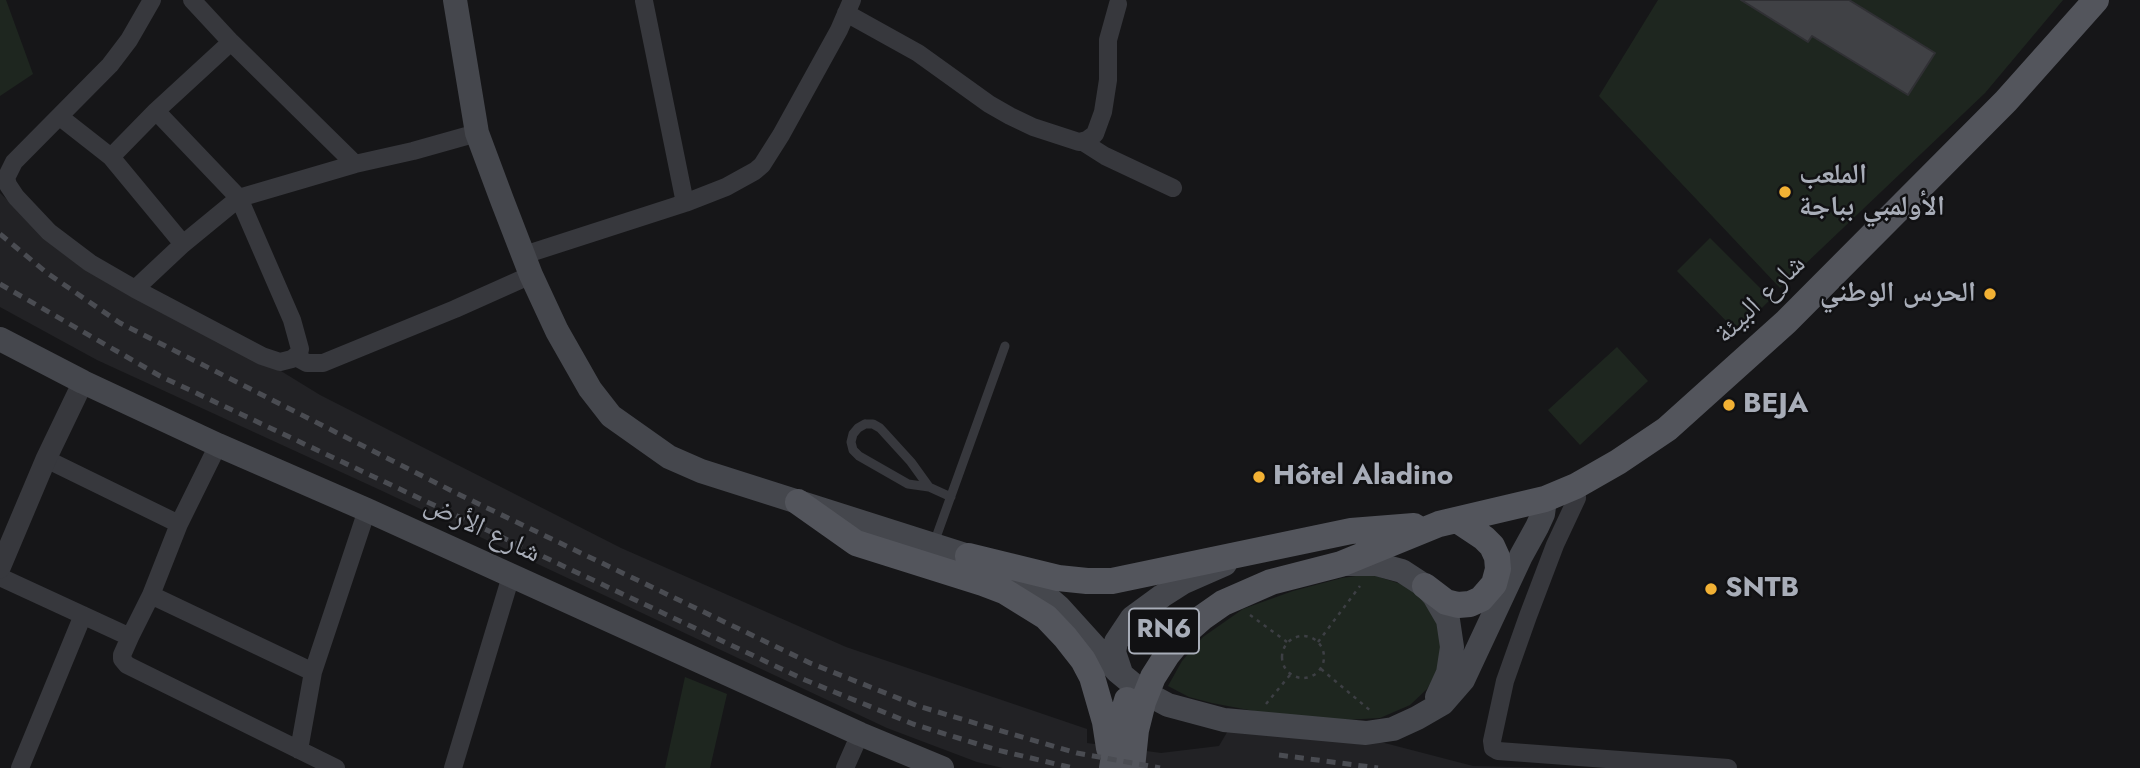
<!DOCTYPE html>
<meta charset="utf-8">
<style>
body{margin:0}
canvas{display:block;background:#161618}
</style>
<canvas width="2140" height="768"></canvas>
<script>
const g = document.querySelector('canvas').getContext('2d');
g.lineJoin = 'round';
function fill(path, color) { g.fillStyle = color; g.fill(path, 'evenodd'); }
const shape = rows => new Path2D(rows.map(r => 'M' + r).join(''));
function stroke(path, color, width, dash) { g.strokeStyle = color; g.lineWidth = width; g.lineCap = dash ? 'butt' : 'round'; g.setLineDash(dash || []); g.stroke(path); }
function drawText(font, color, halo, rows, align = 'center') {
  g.font = font + ' Jost,"Noto Naskh Arabic",sans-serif'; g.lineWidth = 5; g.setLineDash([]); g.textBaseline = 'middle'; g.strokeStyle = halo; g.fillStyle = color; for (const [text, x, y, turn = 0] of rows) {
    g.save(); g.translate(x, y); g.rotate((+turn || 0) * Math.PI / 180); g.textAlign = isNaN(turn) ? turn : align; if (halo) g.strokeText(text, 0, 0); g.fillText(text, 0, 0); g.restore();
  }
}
fill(shape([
 [0,193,43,234,263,360,320,395,621,548,846,647,1087,729,1087,743,1161,753,1219,746,1229,729,1373,740,1473,766,1551,768,1003,768,977,762,887,728,378,489,97,360,0,307]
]), '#222225');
fill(shape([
 [0,0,6,0,33,74,0,96],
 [1658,0,2063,0,1985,93,1780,288,1599,96],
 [1710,238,1771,299,1737,332,1677,271],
 [1617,347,1648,381,1580,445,1548,410],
 [1370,574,1407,586,1425,602,1437,623,1441,647,1437,672,1427,689,1410,705,1380,718,1325,721,1275,715,1212,703,1189,697,1168,686,1182,661,1203,637,1243,609,1293,591,1342,578],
 [685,677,727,694,710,768,665,768]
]), '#1e261f');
const building = shape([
 [1741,0,1849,0,1935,53,1908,95,1812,36,1808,42,1741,0]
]);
fill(building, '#404145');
stroke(building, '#303034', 2);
stroke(shape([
 [1250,615,1287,642],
 '1282 657a21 21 0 1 1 42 0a21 21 0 1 1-42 0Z',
 [1318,642,1360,586],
 [1321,669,1372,712],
 [1266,704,1290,675]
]), '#3d3f44', 2.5, [3.5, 5]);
stroke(shape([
 [865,424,873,424,880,428,911,462,929,487,908,484,859,456,853,450,851,442,853,434,858,428,865,424],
 [929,487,951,497],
 [934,543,1005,346]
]), '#37383d', 9);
stroke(shape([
 [152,0,129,40,110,65,14,162,6,178,8,185,16,197,49,232,90,263,135,289,262,356,280,362,292,359,299,353,300,349,292,320,239,198,156,111],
 [192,0,231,42,355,164],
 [644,1,685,203],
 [846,13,918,53,989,104,1010,116,1033,127,1079,142,1087,140,1095,134,1103,112,1108,80,1108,40,1118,4],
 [60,117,111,157,183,244],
 [1083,142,1105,156,1173,188],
 [111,157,156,111,231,42],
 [524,255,685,203,726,187,755,171,762,165,781,135,839,30,852,0],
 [135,289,183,244,239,198,355,164,413,151,477,133],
 [296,357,307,363,323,363,455,309,531,275],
 [218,445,179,524,151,595,130,637,122,655,122,659,127,665,336,768],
 [46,459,179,524],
 [1576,486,1577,498,1555,545,1528,616,1505,681,1492,741,1493,748,1498,751,1728,768],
 [0,577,130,637],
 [151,595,313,672],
 [299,750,313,672,367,510],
 [20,768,83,615],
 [453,768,511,576],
 [845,768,860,734]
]), '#37383d', 18);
stroke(shape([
 [0,568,46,459,83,382]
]), '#37383d', 21);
stroke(shape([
 [455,0,477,133,502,200,531,275,557,331,590,389,611,416,669,457,701,471,968,556,1005,571,1037,588,1059,607,1117,671,1140,690,1168,705,1224,720,1366,733,1393,729,1417,718,1443,703,1463,680,1521,556,1537,527,1543,514,1545,499],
 [0,339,83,382,218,445,367,510,860,734,942,768],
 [1341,564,1376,564,1402,571,1425,586,1434,596,1448,620,1452,647,1448,673,1437,697],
 [1121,673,1114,652,1116,642,1132,618,1162,596,1184,582,1225,564]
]), '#45474d', 24);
stroke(shape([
 [798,502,856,543,983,583,1004,591,1046,617,1065,637,1083,660,1092,677,1105,722,1109,748],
 [968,556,1058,578,1087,581,1112,581,1351,531,1414,526],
 [1425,586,1446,602,1458,605,1470,604,1481,599,1494,584,1498,569,1497,557,1492,546,1484,538,1457,520],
 [1112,768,1118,731,1127,700],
 [1132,768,1136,730,1143,702,1153,677,1167,655,1186,632,1203,617,1223,603,1271,582,1341,564,1439,524,1545,499,1576,486,1618,462,1667,429,1786,322,2006,101,2096,0]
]), '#53555c', 26);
stroke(shape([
 [0,234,47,273,120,323,458,494,810,663,918,706,998,730,1077,753,1160,768],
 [0,284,160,376,805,680,913,724,997,750,1073,768],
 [1279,755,1378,768]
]), '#4a4c52', 5, [9, 7]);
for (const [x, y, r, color] of [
 [1785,192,7,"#f2b134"],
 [1990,294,7,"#f2b134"],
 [1729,405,7,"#f2b134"],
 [1259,477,7,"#f2b134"],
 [1711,589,7,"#f2b134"]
]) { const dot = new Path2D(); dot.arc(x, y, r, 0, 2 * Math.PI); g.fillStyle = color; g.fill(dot); stroke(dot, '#111113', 2.5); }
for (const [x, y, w] of [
 [1164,631,70]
]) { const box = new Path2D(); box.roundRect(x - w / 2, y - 22.5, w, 45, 5); g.fillStyle = '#111113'; g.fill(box); stroke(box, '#a8adb8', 2); }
drawText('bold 26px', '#a8adb8', null, [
 ["RN6",1164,631]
]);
drawText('bold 28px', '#a8adb8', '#111113', [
 ["الملعب",1799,176],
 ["الأولمبي بباجة",1799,208],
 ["الحرس الوطني",1976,294,"right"],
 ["BEJA",1743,405],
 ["Hôtel Aladino",1273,477],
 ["SNTB",1725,589]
], 'left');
drawText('28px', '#a8adb8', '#111113', [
 ["شارع البيئة",1761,300,-44],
 ["شارع الأرض",482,530,25]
]);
</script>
